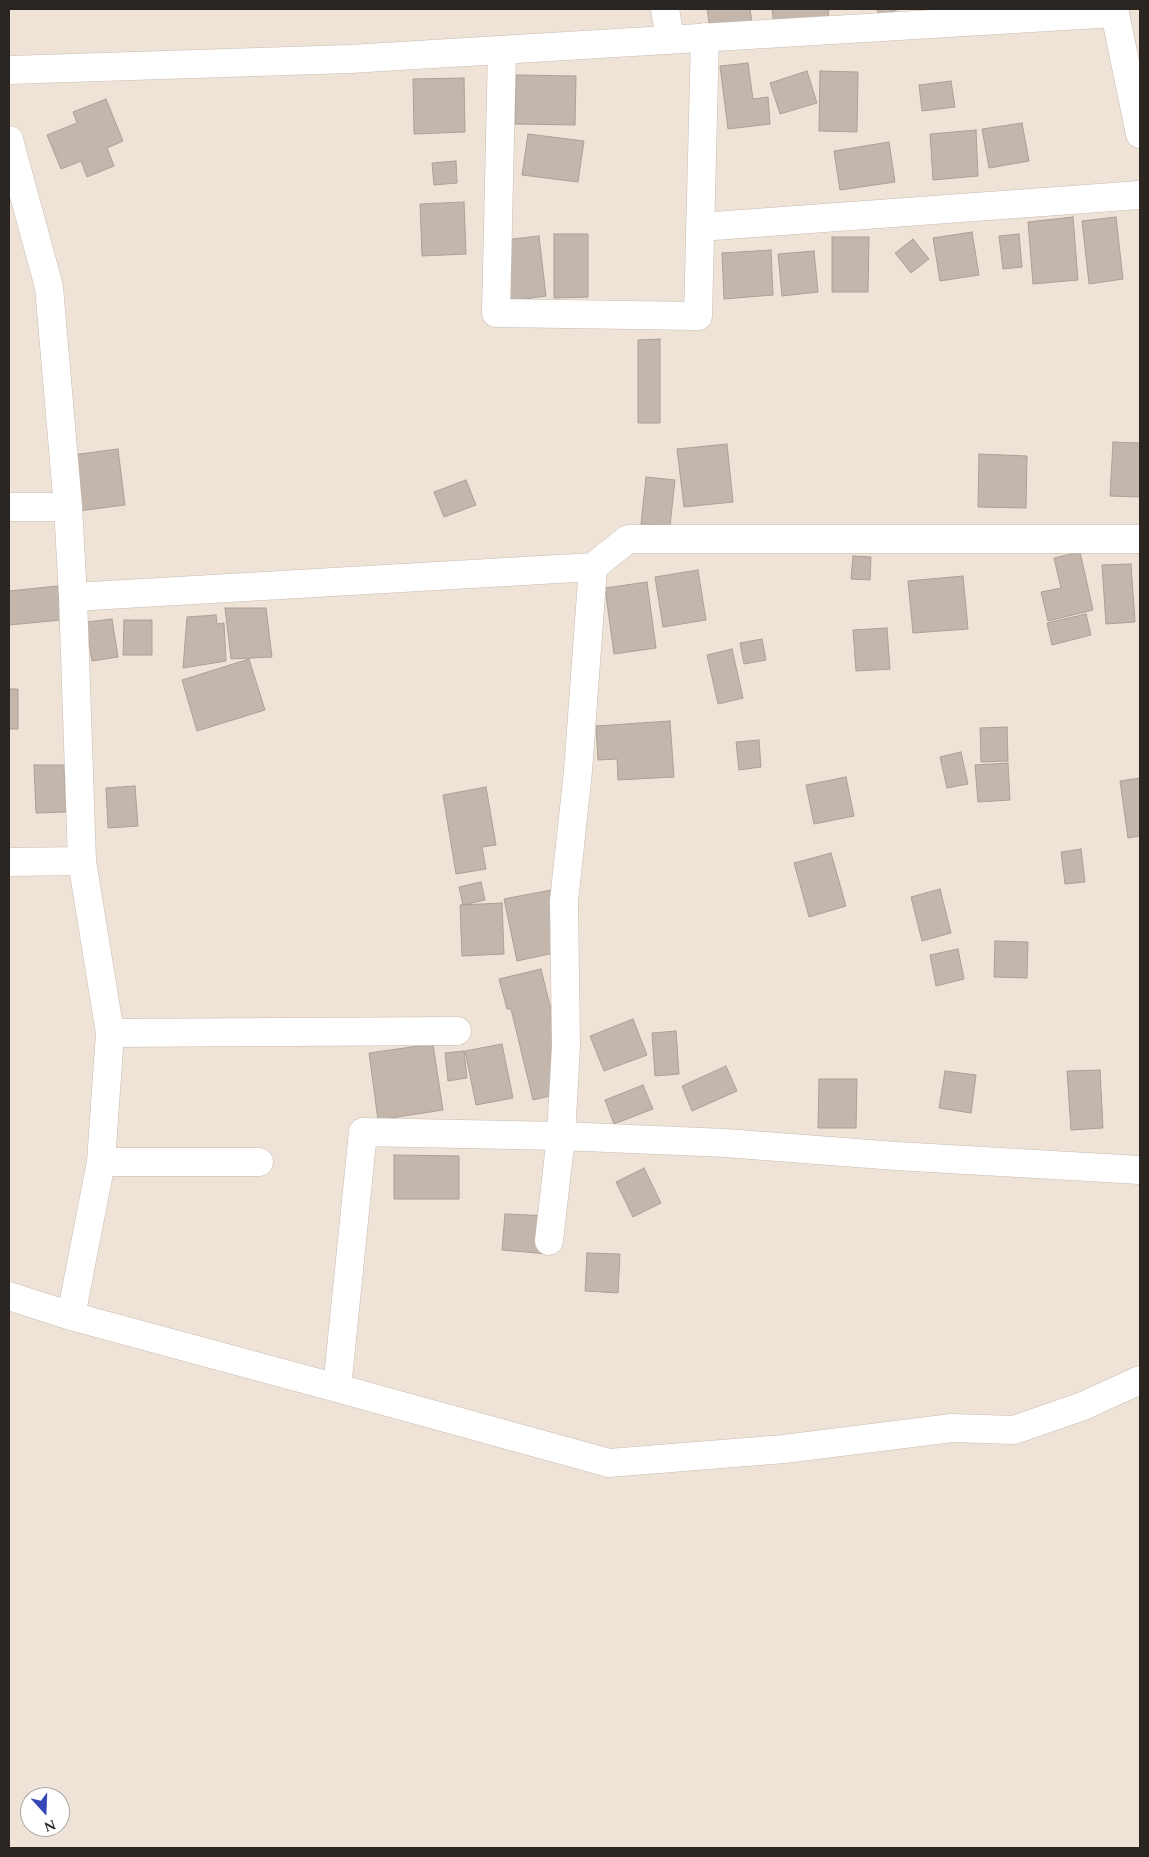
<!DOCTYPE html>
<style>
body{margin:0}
#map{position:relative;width:1149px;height:1857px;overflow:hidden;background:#efe3d8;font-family:Spectral,serif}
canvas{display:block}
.frame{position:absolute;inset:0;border:10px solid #2a2521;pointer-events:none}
.north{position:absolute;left:20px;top:1787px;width:50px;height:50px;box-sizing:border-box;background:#fff;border:1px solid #aaa8a6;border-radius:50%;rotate:160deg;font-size:14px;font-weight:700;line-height:20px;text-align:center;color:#2a2521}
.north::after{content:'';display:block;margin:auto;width:18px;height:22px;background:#3647ba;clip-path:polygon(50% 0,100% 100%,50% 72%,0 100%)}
</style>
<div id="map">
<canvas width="1149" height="1857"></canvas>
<div class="frame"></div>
<div class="north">N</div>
</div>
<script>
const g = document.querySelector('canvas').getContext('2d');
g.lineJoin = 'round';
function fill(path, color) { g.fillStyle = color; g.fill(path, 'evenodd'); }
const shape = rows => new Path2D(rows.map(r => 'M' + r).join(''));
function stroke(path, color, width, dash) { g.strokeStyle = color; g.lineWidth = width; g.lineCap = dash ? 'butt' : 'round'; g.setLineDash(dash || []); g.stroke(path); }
const building = shape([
 [707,9,750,9,752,23,710,28,707,9],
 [772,9,828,9,829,18,774,25,772,9],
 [877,9,900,9,879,16,877,9],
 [748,63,753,99,768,97,770,124,728,129,720,66,748,63],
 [807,71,817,103,780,114,770,83,807,71],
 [820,71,858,72,857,132,819,131,820,71],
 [516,75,576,76,575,125,515,124,516,75],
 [464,78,465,132,414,134,413,79,464,78],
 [951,81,955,107,922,111,919,85,951,81],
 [106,99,123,141,107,148,114,166,87,177,81,161,61,169,47,135,77,123,73,112,106,99],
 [1022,123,1029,161,989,168,982,129,1022,123],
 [976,130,978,176,933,180,930,134,976,130],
 [528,134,584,141,578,182,522,175,528,134],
 [889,142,895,182,840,190,834,151,889,142],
 [456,161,457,183,434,185,432,163,456,161],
 [464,202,466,254,422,256,420,204,464,202],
 [1073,217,1078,280,1033,284,1028,222,1073,217],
 [1116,217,1123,279,1089,284,1082,221,1116,217],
 [972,232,979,275,940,281,933,238,972,232],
 [554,234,588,234,588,297,554,298,554,234],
 [1019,234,1022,267,1003,269,999,236,1019,234],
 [539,236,546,296,511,301,504,240,539,236],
 [832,237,869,237,868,292,832,292,832,237],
 [913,239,929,259,911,273,895,253,913,239],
 [771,250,773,295,724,299,722,253,771,250],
 [814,251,818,292,782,296,778,254,814,251],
 [660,339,660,423,638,423,638,340,660,339],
 [1113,442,1140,443,1140,497,1110,496,1113,442],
 [727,444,733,502,684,507,677,449,727,444],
 [118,449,125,505,78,511,72,455,118,449],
 [979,454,1027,456,1026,508,978,507,979,454],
 [646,477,675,480,670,526,641,524,646,477],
 [466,480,476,505,444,517,434,492,466,480],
 [1080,552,1093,610,1048,621,1041,592,1061,588,1054,558,1080,552],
 [853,556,871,557,870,580,851,579,853,556],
 [1131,564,1135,622,1106,624,1102,565,1131,564],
 [698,570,706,620,663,627,655,577,698,570],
 [963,576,968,629,913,633,908,581,963,576],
 [647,582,656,648,614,654,605,588,647,582],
 [58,586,61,620,9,625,9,591,58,586],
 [225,608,266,608,272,657,231,659,225,608],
 [1086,614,1091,635,1052,645,1047,623,1086,614],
 [216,615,217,624,224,623,226,661,183,668,187,617,216,615],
 [112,619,118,657,92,661,86,622,112,619],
 [124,620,152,620,152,655,123,655,124,620],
 [887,628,890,669,856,671,853,630,887,628],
 [762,639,766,660,744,664,740,643,762,639],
 [732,649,743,698,718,704,707,655,732,649],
 [249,659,265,710,197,731,182,680,249,659],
 [9,689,18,689,18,729,9,729,9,689],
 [670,721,674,777,618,780,617,759,598,760,596,726,670,721],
 [1007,727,1008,761,981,762,980,728,1007,727],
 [759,740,761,767,739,770,736,742,759,740],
 [961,752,968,784,947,788,940,757,961,752],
 [1008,763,1010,800,978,802,975,765,1008,763],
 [34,765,64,765,66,812,36,813,34,765],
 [846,777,854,816,814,824,806,785,846,777],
 [1140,778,1140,836,1128,838,1120,781,1140,778],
 [135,786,138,826,108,828,106,788,135,786],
 [486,787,496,845,482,847,486,869,456,874,443,795,486,787],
 [1081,849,1085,882,1065,884,1061,852,1081,849],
 [831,853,846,906,809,917,794,863,831,853],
 [481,882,485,900,463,905,459,887,481,882],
 [940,889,951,933,922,941,911,897,940,889],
 [551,890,563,951,517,961,504,899,551,890],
 [502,903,504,954,462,956,460,905,502,903],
 [995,941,1028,942,1027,978,994,977,995,941],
 [958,949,964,979,936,986,930,955,958,949],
 [541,969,571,1091,533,1100,511,1009,507,1009,499,979,541,969],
 [633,1019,647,1055,604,1071,590,1036,633,1019],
 [676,1031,679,1074,655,1076,652,1033,676,1031],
 [433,1044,443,1110,378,1120,369,1053,433,1044],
 [502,1044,513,1098,476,1105,465,1051,502,1044],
 [464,1051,467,1078,448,1081,445,1053,464,1051],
 [726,1066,737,1091,692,1111,682,1086,726,1066],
 [1100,1070,1103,1128,1071,1130,1067,1071,1100,1070],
 [945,1071,976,1075,971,1113,939,1108,945,1071],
 [819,1079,857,1079,856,1128,818,1128,819,1079],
 [643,1085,653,1109,614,1124,605,1100,643,1085],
 [394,1155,459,1156,459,1199,394,1199,394,1155],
 [644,1168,661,1203,633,1217,616,1182,644,1168],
 [505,1214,550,1216,548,1254,502,1250,505,1214],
 [587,1253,620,1254,618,1293,585,1291,587,1253]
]);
fill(building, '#c3b6ac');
stroke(building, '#aca096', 1);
const minor = shape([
 [665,9,670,39],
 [502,50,496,313,698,316,705,37],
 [9,70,350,59,1115,13],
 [9,140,49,287,68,507,73,597,82,861,9,862],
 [700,227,1140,195],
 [9,507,68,507],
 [1140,539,628,539,593,567,578,771,564,901,566,1046,561,1136,725,1143,896,1156,1140,1170],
 [73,597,593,567],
 [110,1033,457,1031],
 [101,1162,259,1162],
 [549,1241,561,1136,363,1132,337,1388,609,1463,784,1449,952,1428,1014,1430,1083,1406,1140,1380],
 [9,1296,71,1316,337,1388],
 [71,1316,101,1162,110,1033,82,861]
]);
const tertiary = shape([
 [1114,9,1140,134]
]);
stroke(minor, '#c8bbb1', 29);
stroke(tertiary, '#c8bbb1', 29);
stroke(minor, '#fff', 28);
stroke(tertiary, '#fff', 28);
</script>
